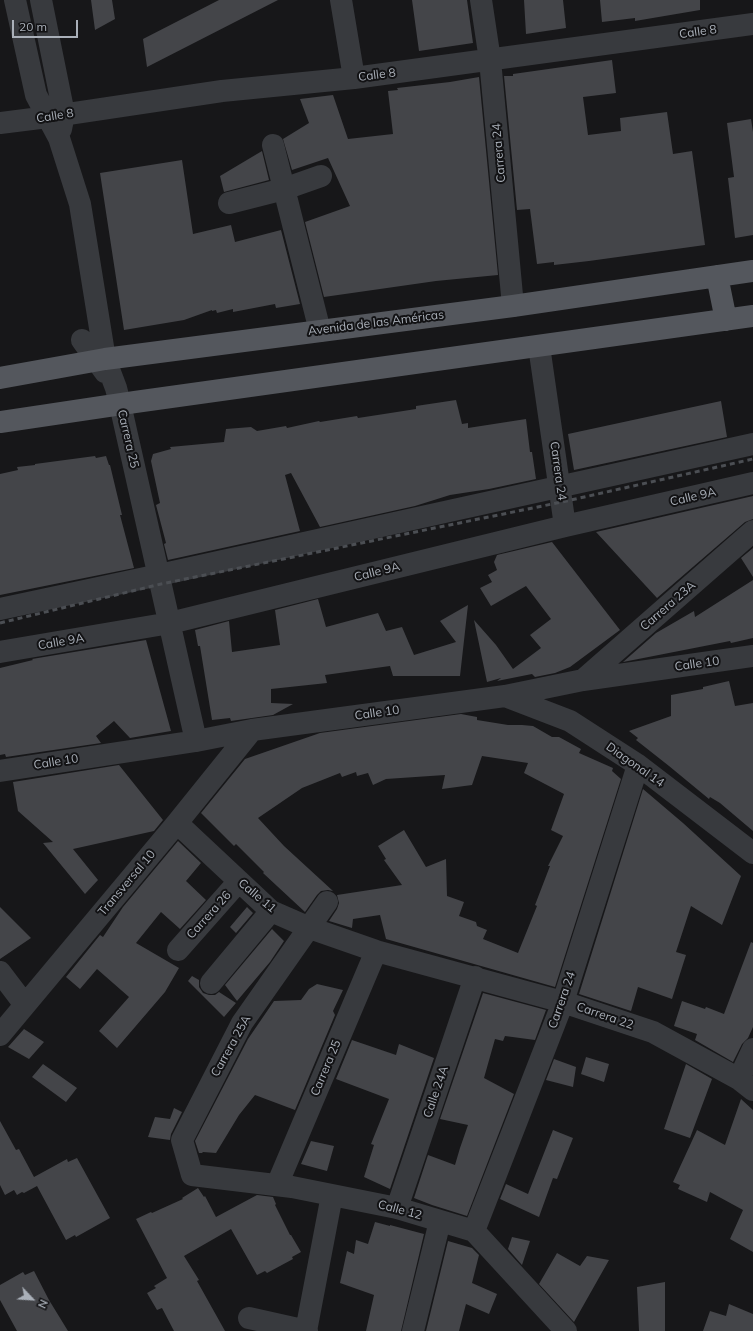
<!DOCTYPE html>
<meta charset="utf-8">
<style>
body{margin:0}
#map{position:relative;width:753px;height:1331px;overflow:hidden;background:#171719;font-family:Mulish,sans-serif}
canvas{display:block}
.north{position:absolute;left:12px;top:1279px;width:40px;height:40px;-webkit-text-stroke:3px #121214;paint-order:stroke;rotate:115deg;font-size:11px;font-weight:700;line-height:16px;text-align:center;color:#aab0b9}
.north::after{content:'';display:block;margin:auto;width:14px;height:18px;background:#aab0b9;clip-path:polygon(50% 0,100% 100%,50% 72%,0 100%)}
.scale{position:absolute;left:12px;top:20px;width:66px;height:18px;box-sizing:border-box;border:2px solid #aab0b9;border-top:0;padding-left:5px;font-size:12px;line-height:14px;white-space:nowrap;color:#aab0b9;-webkit-text-stroke:3px #121214;paint-order:stroke}
</style>
<div id="map">
<canvas width="753" height="1331"></canvas>
<div class="north">N</div>
<div class="scale">20 m</div>
</div>
<script>
const g = document.querySelector('canvas').getContext('2d');
g.lineJoin = 'round';
function fill(path, color) { g.fillStyle = color; g.fill(path, 'evenodd'); }
const shape = rows => new Path2D(rows.map(r => 'M' + r).join(''));
function stroke(path, color, width, dash) { g.strokeStyle = color; g.lineWidth = width; g.lineCap = dash ? 'butt' : 'round'; g.setLineDash(dash || []); g.stroke(path); }
function drawText(font, color, halo, rows, align = 'center') {
  g.font = font + ' Mulish,sans-serif'; g.lineWidth = 4; g.setLineDash([]); g.textBaseline = 'middle'; g.strokeStyle = halo; g.fillStyle = color; for (const [text, x, y, turn = 0] of rows) {
    g.save(); g.translate(x, y); g.rotate((+turn || 0) * Math.PI / 180); g.textAlign = isNaN(turn) ? turn : align; if (halo) g.strokeText(text, 0, 0); g.fillText(text, 0, 0); g.restore();
  }
}
fill(shape([
 [91,0,112,0,115,19,95,30],
 [219,0,278,0,147,67,143,39],
 [412,0,467,0,473,43,419,51],
 [524,0,563,0,566,28,526,34],
 [600,0,700,0,700,10,635,21,635,18,602,22],
 [612,60,616,93,583,97,588,135,621,131,620,118,667,112,673,154,692,151,705,245,589,261,554,265,554,262,537,264,530,209,517,210,504,76,513,76,513,74],
 [479,77,498,275,436,281,324,297,305,222,350,206,328,158,292,170,283,139,309,123,300,99,333,95,348,139,393,134,388,91,398,90,397,88,450,82],
 [751,119,753,132,753,235,735,238,728,178,734,177,727,123],
 [262,151,269,180,224,192,220,176],
 [182,160,193,234,231,225,235,242,281,230,300,304,276,308,275,304,233,312,233,309,217,313,216,310,212,311,212,310,184,320,124,330,100,173],
 [456,400,462,424,468,423,468,428,526,419,530,452,532,452,536,479,489,489,450,495,415,506,320,527,291,473,285,475,300,531,168,560,164,544,166,543,156,505,160,503,151,461,153,454,171,449,170,447,224,442,226,429,251,427,257,431,286,426,287,428,319,421,320,422,357,416,358,418,384,414,416,409,416,406],
 [721,401,727,437,574,470,568,434],
 [95,456,96,458,106,456,109,465,110,465,122,515,120,515,134,568,0,595,0,474,18,470,17,467,35,465,35,464],
 [753,496,753,519,745,522,657,598,596,532],
 [552,542,620,630,570,667,555,673,535,677,532,674,497,681,501,678,487,682,474,620,496,645,513,669,541,648,530,635,551,619,526,586,491,606,480,588,492,582,488,575,497,570,494,562,497,555],
 [753,548,753,577,741,558],
 [753,580,753,638,731,643,730,641,623,662,656,633,694,611,695,617],
 [318,599,326,627,378,613,386,631,402,627,414,655,456,642,440,621,468,605,460,676,393,676,390,666,325,675,327,683,271,689,271,703,293,704,273,715,231,721,230,718,212,720,200,646,198,646,195,630,229,621,232,652,280,645,275,610],
 [146,640,171,731,130,738,114,721,96,736,101,743,6,757,5,754,0,755,0,668,33,660,32,659],
 [729,681,735,706,753,703,753,831,720,803,710,797,709,799,669,766,636,740,638,738,629,731,671,716,671,695,703,689,703,687],
 [461,714,477,717,477,720,508,725,522,725,533,726,552,737,559,737,581,749,579,753,613,768,612,771,621,779,555,987,386,939,380,915,353,919,352,928,329,921,337,909,339,903,337,895,402,885,384,860,386,859,378,846,404,830,426,867,446,859,447,896,464,902,459,916,476,922,477,926,487,930,483,939,518,953,537,906,535,905,550,866,548,866,563,836,551,830,564,794,524,773,528,763,482,756,472,785,442,789,445,775,386,779,373,785,368,773,357,776,356,772,342,777,340,773,302,788,258,818,284,846,333,891,328,890,321,891,317,895,305,912,263,873,264,872,236,844,234,846,201,813,245,759,320,733],
 [119,765,163,820,154,831,73,849,98,880,85,894,43,843,53,842,18,811,13,782],
 [643,789,683,823,741,876,722,925,691,906,676,952,686,955,672,999,638,987,631,1011,579,994],
 [178,841,201,863,186,881,206,900,180,929,161,912,136,943,179,968,165,992,117,1048,99,1031,129,997,97,969,80,989,66,977,100,935,103,937,123,907],
 [0,907,31,938,0,959],
 [247,907,253,913,236,933,230,927],
 [272,929,284,941,270,962,237,1001,225,985],
 [751,942,753,943,753,1027,748,1038,742,1044,733,1062,695,1040,697,1034,674,1026,682,1001,705,1009,706,1007,724,1014],
 [192,976,199,980,199,987,203,993,209,995,215,995,219,992,236,1003,224,1017,188,981],
 [317,984,343,990,333,1011,335,1015,295,1110,255,1095,239,1115,216,1153,203,1152,202,1153,199,1153,195,1141,248,1039,274,1001,301,1000,309,989],
 [483,993,546,1010,535,1040,505,1036,503,1041,495,1039,484,1078,514,1094,467,1216,432,1205,414,1198,428,1155,455,1165,460,1148,468,1125,440,1119],
 [24,1029,44,1042,29,1059,8,1047],
 [352,1040,396,1055,399,1044,434,1058,390,1189,364,1177,374,1145,371,1144,389,1099,336,1079],
 [586,1057,609,1064,604,1082,581,1074],
 [554,1059,576,1067,573,1087,546,1080],
 [43,1064,77,1088,66,1102,32,1077],
 [686,1064,712,1079,690,1138,664,1129],
 [741,1099,753,1110,753,1252,730,1239,743,1210,710,1192,707,1202,678,1189,680,1185,673,1182,697,1130,725,1145],
 [174,1108,182,1112,171,1134,170,1140,148,1137,155,1117,170,1119],
 [0,1121,16,1150,19,1149,34,1177,67,1159,68,1162,77,1158,110,1218,76,1237,75,1235,66,1240,37,1186,24,1193,22,1192,17,1195,14,1190,5,1195,0,1185],
 [553,1130,573,1138,557,1179,553,1178,539,1217,500,1199,506,1184,528,1194],
 [311,1141,334,1146,327,1171,301,1164],
 [198,1188,204,1197,205,1196,216,1217,257,1195,273,1197,276,1204,275,1205,290,1235,291,1235,301,1252,292,1257,293,1259,267,1273,265,1271,257,1275,231,1229,184,1256,199,1280,197,1281,225,1331,174,1331,162,1308,157,1310,147,1293,156,1288,154,1286,167,1278,136,1219,151,1212,152,1213,183,1199,182,1198],
 [375,1222,390,1226,390,1225,424,1234,401,1331,366,1331,374,1295,340,1283,347,1251,354,1254,356,1240,368,1244],
 [512,1237,530,1241,522,1265,508,1249],
 [448,1241,472,1248,479,1255,472,1283,497,1294,489,1314,466,1304,459,1331,426,1331],
 [557,1253,580,1266,587,1256,609,1260,574,1322,539,1284],
 [34,1271,49,1300,68,1331,17,1331,0,1300,0,1285,23,1272,25,1275],
 [665,1282,665,1331,639,1331,637,1287],
 [729,1304,753,1314,753,1331,703,1331,710,1311,726,1316]
]), '#444549');
stroke(shape([
 [15,0,36,95,59,138,80,204,105,359,116,388,120,404,196,741],
 [41,0,64,114,61,129],
 [341,0,354,78],
 [481,0,490,60,513,306],
 [0,123,48,117,222,91,354,78,753,24],
 [273,145,320,331],
 [229,203,284,189,321,176],
 [82,340,105,372],
 [539,346,565,526],
 [0,609,159,575,753,444],
 [0,652,170,623,565,526,753,483],
 [583,680,753,531],
 [505,696,570,721,638,765,753,853],
 [0,771,196,741,252,730,505,696,583,680,753,656],
 [177,823,271,911,310,928,376,951,563,1002,653,1032,739,1079,753,1090],
 [327,902,242,1023,182,1140,192,1175,292,1187,397,1208,474,1231,566,1331],
 [178,950,239,881],
 [0,972,25,1005],
 [211,983,271,911],
 [0,1035,177,823,252,730],
 [739,1079,753,1049],
 [277,1185,376,951],
 [397,1208,475,977],
 [474,1231,563,1002,638,765],
 [249,1318,307,1331],
 [306,1331,332,1195],
 [413,1331,440,1221]
]), '#383a3e', 22);
stroke(shape([
 [717,276,726,320],
 [0,378,105,359,513,306,753,271],
 [0,422,135,402,753,316]
]), '#54575d', 22);
stroke(shape([
 [0,623,161,584,562,502,753,459]
]), '#4b4e53', 3, [5, 4]);
drawText('12px', '#aab0b9', '#121214', [
 ["Calle 8",698,32,-8],
 ["Calle 8",377,75,-7],
 ["Calle 8",55,116,-9],
 ["Carrera 24",499,153,-95],
 ["Avenida de las Américas",376,323,-7],
 ["Carrera 25",128,439,77],
 ["Carrera 24",558,471,82],
 ["Calle 9A",693,497,-13],
 ["Calle 9A",377,572,-14],
 ["Carrera 23A",668,606,-41],
 ["Calle 9A",61,642,-10],
 ["Calle 10",697,664,-8],
 ["Calle 10",377,713,-8],
 ["Calle 10",56,762,-9],
 ["Diagonal 14",635,765,35],
 ["Transversal 10",127,883,-50],
 ["Calle 11",257,896,40],
 ["Carrera 26",209,915,-48],
 ["Carrera 24",562,1000,-71],
 ["Carrera 22",605,1016,19],
 ["Carrera 25A",231,1046,-61],
 ["Carrera 25",326,1068,-67],
 ["Calle 24A",436,1092,-71],
 ["Calle 12",400,1210,15]
]);
</script>
